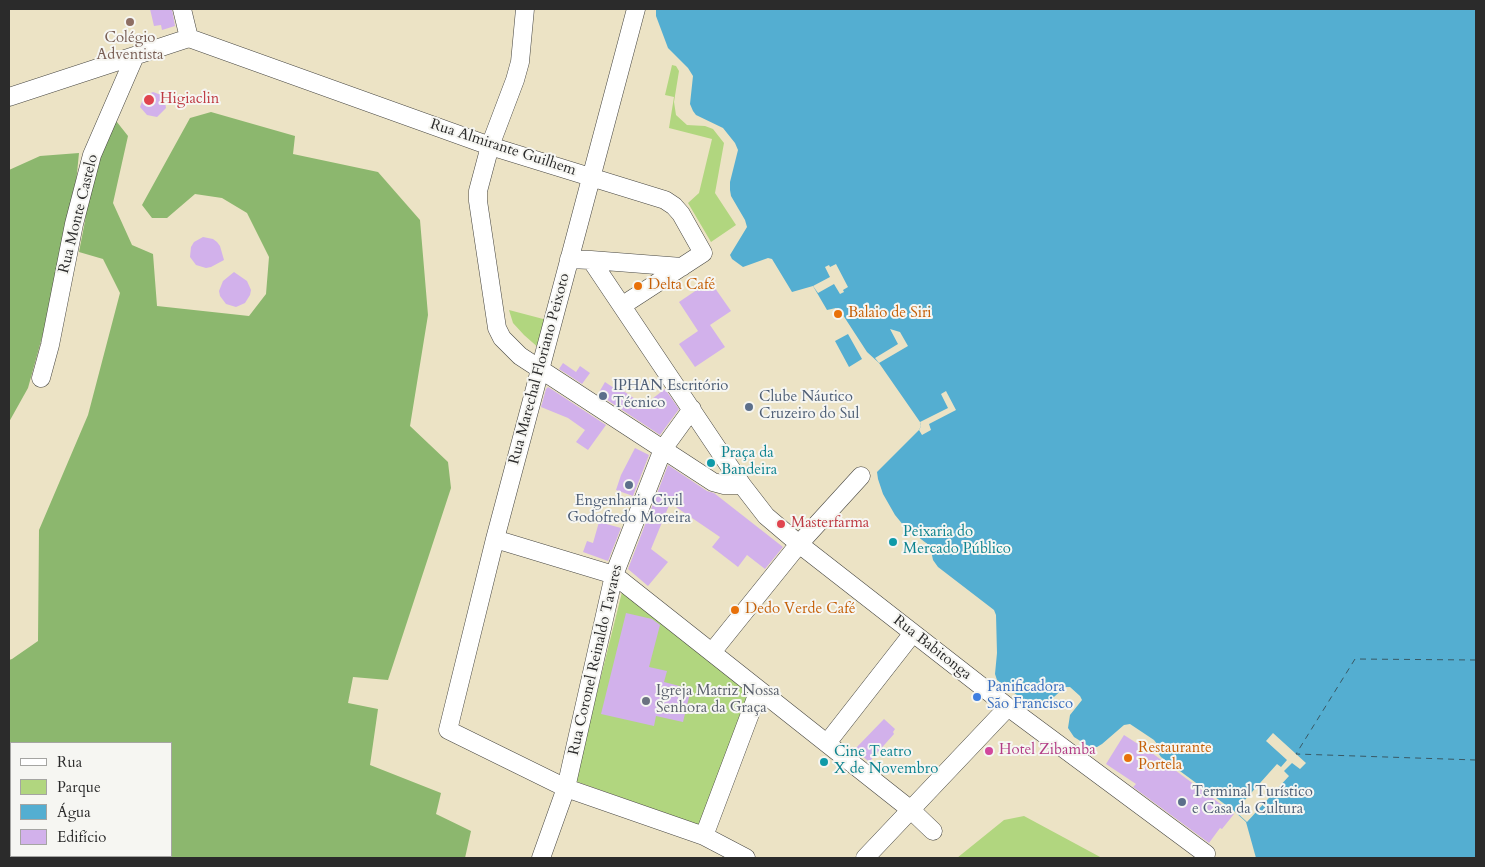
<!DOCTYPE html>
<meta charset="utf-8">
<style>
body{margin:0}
#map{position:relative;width:1485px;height:867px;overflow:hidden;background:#ece3c5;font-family:Cardo,serif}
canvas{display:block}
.frame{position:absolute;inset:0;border:10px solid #2b2b2b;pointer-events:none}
.legend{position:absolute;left:10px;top:742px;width:162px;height:115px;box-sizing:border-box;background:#f6f6f2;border:1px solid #a5a5a2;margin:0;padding:6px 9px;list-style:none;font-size:15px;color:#2b2b2b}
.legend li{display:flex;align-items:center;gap:10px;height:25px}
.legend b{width:25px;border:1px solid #a5a5a2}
</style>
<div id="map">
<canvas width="1485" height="867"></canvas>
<div class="frame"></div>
<ul class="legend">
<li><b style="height:6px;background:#fff"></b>Rua</li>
<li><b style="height:14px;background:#b1d67f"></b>Parque</li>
<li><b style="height:14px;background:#54aed1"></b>Água</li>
<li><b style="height:14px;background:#d2b1eb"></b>Edifício</li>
</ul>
</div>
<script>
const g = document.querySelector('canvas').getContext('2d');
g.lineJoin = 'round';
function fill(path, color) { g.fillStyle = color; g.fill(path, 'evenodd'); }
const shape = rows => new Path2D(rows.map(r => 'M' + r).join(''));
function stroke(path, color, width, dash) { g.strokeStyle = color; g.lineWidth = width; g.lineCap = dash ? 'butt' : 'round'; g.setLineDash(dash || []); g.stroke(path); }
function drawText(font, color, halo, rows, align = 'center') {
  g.font = font + ' Cardo,serif'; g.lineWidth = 4; g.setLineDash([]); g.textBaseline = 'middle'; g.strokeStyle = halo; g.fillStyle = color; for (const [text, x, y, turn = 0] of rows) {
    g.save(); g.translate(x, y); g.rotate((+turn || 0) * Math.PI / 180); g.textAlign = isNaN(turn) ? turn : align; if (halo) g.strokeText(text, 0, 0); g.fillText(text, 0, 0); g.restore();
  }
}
fill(shape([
 [672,65,676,66,679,71,674,102,676,115,687,125,705,126,713,129,724,143,715,193,736,225,711,242,688,203,699,193,712,139,669,128,674,97,665,95],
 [509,310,547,320,540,349,524,335,513,323],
 [622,592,749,692,699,825,575,781],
 [1024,816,1102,858,957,858,1004,820]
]), '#b1d67f');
fill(shape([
 [211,112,295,136,293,154,378,172,420,220,428,315,410,426,448,462,451,488,388,680,353,677,348,703,378,709,370,765,441,793,436,814,471,831,465,858,98,858,92,856,171,856,171,743,11,743,11,856,75,856,69,858,9,858,9,660,12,659,38,641,39,530,88,415,120,293,103,259,79,252,85,221,92,164,113,117,128,136,113,203,132,245,153,254,157,306,249,316,266,294,269,257,247,213,222,198,195,194,167,218,152,218,142,205,190,118],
 [79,153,72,224,52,301,28,388,9,422,9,170,40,156]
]), '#8cb76e');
fill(shape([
 [656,9,1476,9,1476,858,1256,858,1246,822,1234,811,1161,757,1156,750,1157,744,1154,740,1130,724,1124,725,1102,744,1097,747,1090,747,1074,737,1068,728,1070,715,1082,700,1080,696,1070,687,1065,687,1045,705,1038,707,1033,707,997,680,995,674,997,653,996,615,994,610,938,567,933,560,930,546,904,526,895,515,883,494,878,479,877,472,919,430,921,426,920,422,879,363,867,352,841,312,836,308,827,310,813,286,792,292,772,259,768,258,743,267,732,259,730,255,747,227,745,220,731,196,730,190,730,182,738,150,735,143,723,128,696,115,693,111,690,104,693,76,688,68,668,48,656,16],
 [848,334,862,359,849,367,835,341]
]), '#54aed1');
fill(shape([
 [836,264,848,287,843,290,844,292,840,294,834,284,818,293,813,286,830,277,825,267,829,265,830,267],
 [890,329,900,332,908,346,879,363,875,358,898,344],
 [946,391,956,410,929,424,931,430,922,435,919,430,921,426,920,422,948,408,941,394],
 [1273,733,1306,763,1300,769,1292,763,1284,771,1289,776,1247,822,1235,811,1277,764,1281,767,1287,760,1266,741]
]), '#ece3c5');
stroke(shape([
 [1476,660,1355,659,1296,754,1476,760]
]), '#395965', 1, [6, 5]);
fill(shape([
 [150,9,172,9,175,26,162,30,161,25,154,26],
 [153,92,164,96,166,108,157,117,147,115,140,107,144,96],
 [203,237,213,239,217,242,220,246,224,260,211,267,206,268,196,265,190,257,191,247,194,242],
 [234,272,247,281,251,290,250,295,245,303,236,307,226,304,220,296,219,291,223,281],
 [710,281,731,311,710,325,725,347,695,367,679,344,698,331,679,302],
 [563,363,576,372,580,366,590,373,582,384,559,369],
 [605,382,620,392,622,390,644,405,665,389,679,409,660,435,598,394],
 [548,387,606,425,588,450,576,442,585,430,568,418,541,407,546,389],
 [635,448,649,455,633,496,616,490,621,475],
 [668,465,707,491,714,493,783,547,765,569,747,555,738,567,712,547,720,537,670,503,651,549,668,562,648,586,628,569],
 [599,522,621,528,608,561,583,552,587,541,593,543],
 [626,613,652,619,660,625,649,667,667,671,664,682,691,689,683,722,656,716,654,726,601,714],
 [884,719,895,729,893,732,894,734,869,762,855,749],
 [1124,735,1152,753,1234,814,1222,829,1220,828,1209,843,1133,787,1136,784,1106,764]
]), '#d2b1eb');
const minor = shape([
 [182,9,189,38],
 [525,9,520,62,515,80,490,146,478,191,478,201,497,328,502,338,520,356,713,482,724,485,742,485],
 [636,9,495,539,448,730,566,788,704,836,746,858],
 [189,38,490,146,665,200,674,206,681,214,703,253,623,305],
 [9,97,189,38],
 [569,259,591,260,742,485,766,516,799,544,1008,707,1206,854,1205,858],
 [591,260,682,267],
 [41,378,50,345,74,224,92,155,135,56],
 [495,539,614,575,911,810,933,831],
 [712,652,799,544,861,476],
 [827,743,913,633],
 [704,836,759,690],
 [541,858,566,788,614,575,663,449,692,409],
 [865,858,1008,707]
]);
stroke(minor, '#484742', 19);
stroke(minor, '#fff', 18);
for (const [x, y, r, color] of [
 [130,22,5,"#8d6e63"],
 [149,100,6,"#e0444e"],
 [638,286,5,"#e8710a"],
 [838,314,5,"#e8710a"],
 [603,396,5,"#5c6f8a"],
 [749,407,5,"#5c6f8a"],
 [711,463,5,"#0f9aa8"],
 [629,485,5,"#5c6f8a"],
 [781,524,5,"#e0444e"],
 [893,542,5,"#0f9aa8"],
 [735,610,5,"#e8710a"],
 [977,697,5,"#3f7fe0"],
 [646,701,5,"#6b7280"],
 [989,751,5,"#d1479c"],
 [1128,758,5,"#e8710a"],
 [824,762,5,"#0f9aa8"],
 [1182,802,5,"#5c6f8a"]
]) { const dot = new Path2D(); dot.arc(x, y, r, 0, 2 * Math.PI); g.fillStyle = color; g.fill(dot); stroke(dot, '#f6f6f2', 2); }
drawText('15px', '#785e54', '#f6f6f2', [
 ["Colégio",130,39],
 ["Adventista",130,56]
]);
drawText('15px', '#be3a42', '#f6f6f2', [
 ["Higiaclin",160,100],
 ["Masterfarma",791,524]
], 'left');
drawText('15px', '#2b2b2b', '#f6f6f2', [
 ["Rua Almirante Guilhem",503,148,18],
 ["Rua Monte Castelo",79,214,-76],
 ["Rua Marechal Floriano Peixoto",540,369,-75],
 ["Rua Babitonga",932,648,38],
 ["Rua Coronel Reinaldo Tavares",596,660,-77]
]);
drawText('15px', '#c56008', '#f6f6f2', [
 ["Delta Café",648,286],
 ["Balaio de Siri",848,314],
 ["Dedo Verde Café",745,610],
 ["Restaurante",1138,749],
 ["Portela",1138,766]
], 'left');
drawText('15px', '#4e5e75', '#f6f6f2', [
 ["IPHAN Escritório",613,387],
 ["Técnico",613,404],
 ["Clube Náutico",759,398],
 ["Cruzeiro do Sul",759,415],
 ["Engenharia Civil",629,502,"center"],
 ["Godofredo Moreira",629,519,"center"],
 ["Terminal Turístico",1192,793],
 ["e Casa da Cultura",1192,810]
], 'left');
drawText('15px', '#0d838f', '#f6f6f2', [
 ["Praça da",721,454],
 ["Bandeira",721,471],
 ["Peixaria do",903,533],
 ["Mercado Público",903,550],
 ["Cine Teatro",834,753],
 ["X de Novembro",834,770]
], 'left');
drawText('15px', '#366cbe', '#f6f6f2', [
 ["Panificadora",987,688],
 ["São Francisco",987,705]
], 'left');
drawText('15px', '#5b616d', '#f6f6f2', [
 ["Igreja Matriz Nossa",656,692],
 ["Senhora da Graça",656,709]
], 'left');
drawText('15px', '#b23c85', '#f6f6f2', [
 ["Hotel Zibamba",999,751]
], 'left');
</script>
